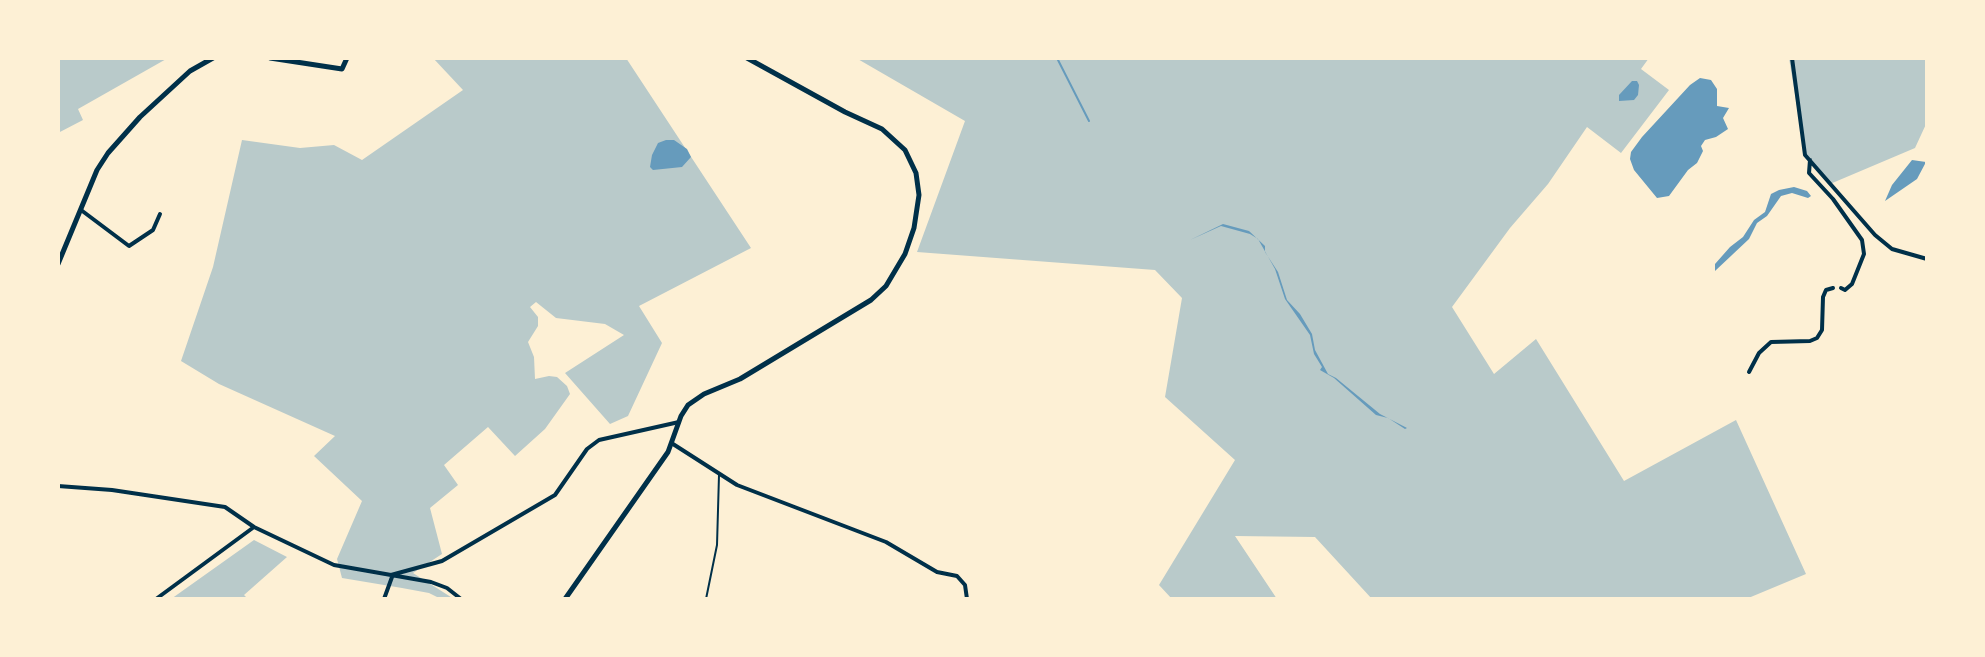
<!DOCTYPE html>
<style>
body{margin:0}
#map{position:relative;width:1985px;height:657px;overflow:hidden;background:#fdf0d5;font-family:"PT Sans Narrow",sans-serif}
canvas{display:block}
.frame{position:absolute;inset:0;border:60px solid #fdf0d5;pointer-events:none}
</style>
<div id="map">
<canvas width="1985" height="657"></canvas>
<div class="frame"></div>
</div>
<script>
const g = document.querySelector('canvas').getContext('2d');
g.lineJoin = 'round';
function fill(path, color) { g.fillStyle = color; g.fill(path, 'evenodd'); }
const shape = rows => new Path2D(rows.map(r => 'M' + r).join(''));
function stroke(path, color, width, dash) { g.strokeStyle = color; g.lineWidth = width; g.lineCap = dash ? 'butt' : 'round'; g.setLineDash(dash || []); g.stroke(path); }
fill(shape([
 [58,58,168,58,78,109,83,120,58,133],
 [433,58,626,58,751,248,639,306,662,343,628,416,610,424,565,373,624,335,605,324,556,318,536,302,530,307,538,317,538,326,528,342,534,357,535,379,549,376,557,377,567,386,570,394,545,429,515,456,488,427,444,465,458,485,430,508,442,554,413,573,454,599,441,599,429,593,402,588,342,578,337,559,362,501,314,456,335,436,219,384,181,361,213,267,242,140,300,148,334,145,362,160,463,90],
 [856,58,1649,58,1641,69,1669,90,1621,153,1587,127,1548,184,1510,228,1452,307,1494,374,1536,339,1624,481,1736,420,1806,574,1746,599,1372,599,1315,537,1235,536,1277,599,1172,599,1159,585,1235,460,1165,397,1182,298,1155,270,917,252,965,121],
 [1789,58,1927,58,1927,122,1915,148,1830,184,1805,155],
 [254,540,287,557,244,595,248,599,171,599]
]), '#b9caca');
fill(shape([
 [1700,78,1711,80,1717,89,1717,106,1729,108,1723,118,1728,129,1716,137,1705,140,1701,146,1703,151,1697,163,1688,170,1669,196,1657,198,1634,170,1630,159,1631,152,1642,137,1690,85],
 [1632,81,1637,81,1639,85,1638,95,1634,100,1619,101,1619,95],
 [666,140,674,140,687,149,691,157,682,167,653,170,650,167,652,155,658,143],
 [1912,160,1926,162,1917,179,1885,201,1892,185],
 [1794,187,1807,191,1811,196,1808,198,1792,193,1781,196,1767,216,1757,223,1749,239,1715,271,1715,264,1730,247,1743,237,1754,220,1765,212,1771,194,1779,190],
 [1223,224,1249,231,1265,246,1265,252,1278,272,1287,300,1300,314,1312,334,1315,350,1328,374,1336,378,1380,414,1407,428,1405,429,1388,418,1376,415,1334,378,1320,370,1322,367,1314,354,1310,335,1285,299,1275,269,1258,239,1250,234,1221,226,1190,240]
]), '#669bbc');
stroke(shape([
 [1057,58,1089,121]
]), '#669bbc', 2);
stroke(shape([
 [706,599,717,545,719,475]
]), '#003049', 2);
stroke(shape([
 [1792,58,1805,155,1875,235,1892,249,1927,259],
 [1810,160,1809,173,1833,199,1862,240,1864,254,1852,284,1845,290,1841,288],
 [81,210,129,246,153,230,160,214],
 [1749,372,1759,353,1771,342,1810,341,1817,338,1822,330,1823,297,1826,290,1833,288],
 [673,444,737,485,886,542,937,572,957,576,965,585,967,599],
 [58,486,112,490,225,507,254,527,334,565,431,582,447,588,461,599],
 [391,575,442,561,555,495,587,449,599,440,679,422],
 [156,599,254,527],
 [384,599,392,577]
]), '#003049', 4);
stroke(shape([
 [270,58,342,69,347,58],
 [58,264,97,170,108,153,140,117,190,71,213,58],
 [565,599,668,452,681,416,688,405,704,394,740,379,871,300,886,286,905,254,914,228,919,195,916,173,905,150,882,129,845,112,747,58]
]), '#003049', 5);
</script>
